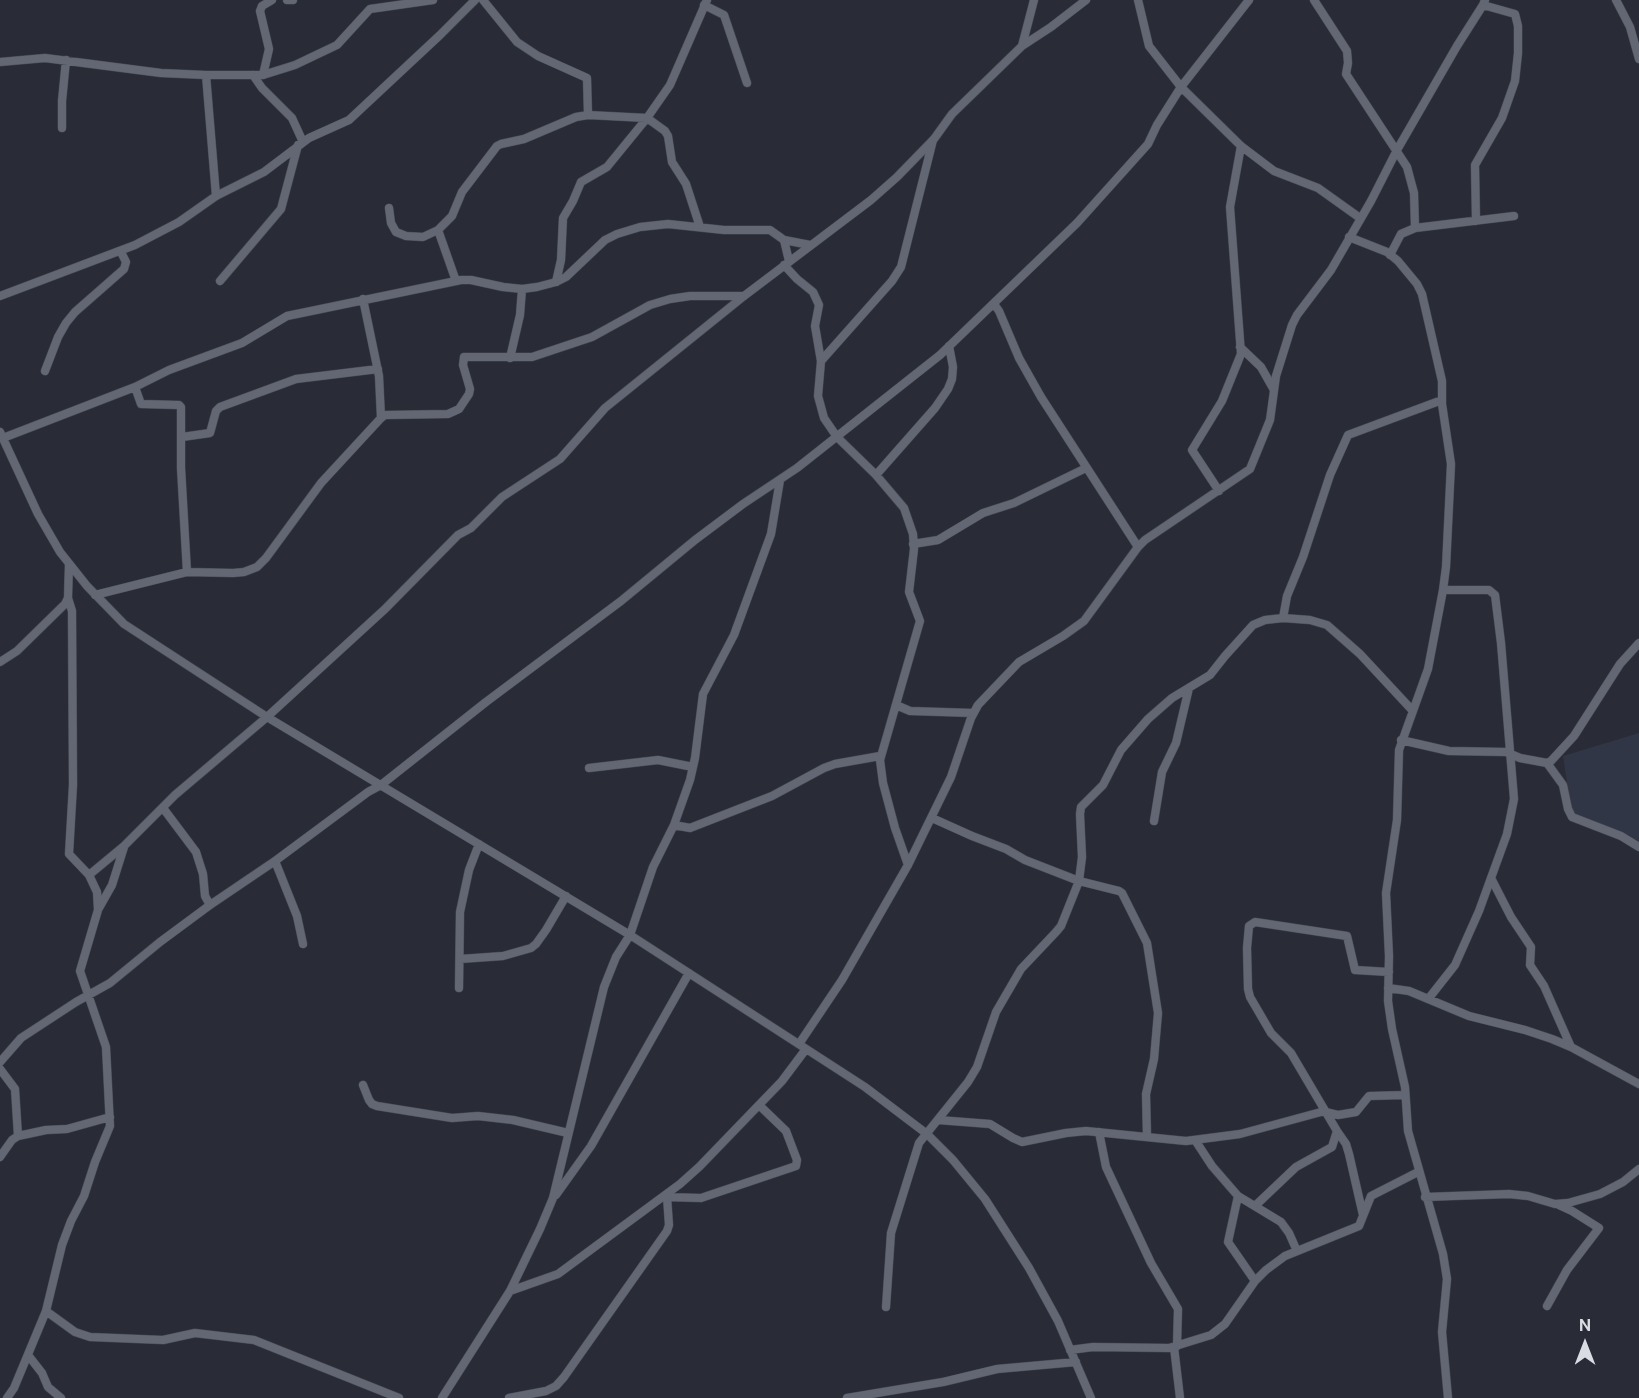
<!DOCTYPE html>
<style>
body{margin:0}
#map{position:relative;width:1639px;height:1398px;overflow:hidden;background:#292c37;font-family:"Public Sans",sans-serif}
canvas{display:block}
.north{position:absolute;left:1555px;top:1314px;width:60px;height:60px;-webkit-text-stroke:4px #292c37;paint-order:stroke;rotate:0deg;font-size:16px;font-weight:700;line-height:24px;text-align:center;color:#dadce3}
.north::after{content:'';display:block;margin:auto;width:21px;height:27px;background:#dadce3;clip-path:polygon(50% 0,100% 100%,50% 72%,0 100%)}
</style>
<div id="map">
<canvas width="1639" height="1398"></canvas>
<div class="north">N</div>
</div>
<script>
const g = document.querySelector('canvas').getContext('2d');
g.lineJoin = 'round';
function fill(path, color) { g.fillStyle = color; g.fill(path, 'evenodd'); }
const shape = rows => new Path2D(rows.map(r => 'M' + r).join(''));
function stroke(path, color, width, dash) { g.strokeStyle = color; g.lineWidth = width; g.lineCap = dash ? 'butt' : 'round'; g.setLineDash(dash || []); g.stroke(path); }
fill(shape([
 [1639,733,1639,843,1628,835,1572,814,1563,756]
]), '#313646');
const minor = shape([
 [287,0,293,0],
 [483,0,517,42,538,56,587,78,588,115],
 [1034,0,1022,46,1051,27,1086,0],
 [1138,0,1149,46,1181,87,1241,146,1274,171,1318,188,1360,218],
 [1314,0,1347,51,1348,63,1346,74,1407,167,1414,193,1415,228],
 [1616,0,1630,27,1639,59],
 [704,5,724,15,747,83],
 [0,62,45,58,161,73,206,75,263,75,295,65,337,45,370,9,433,0],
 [206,75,216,196],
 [253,75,262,88,292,118,303,142],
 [263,75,269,49,260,11,262,6,272,0],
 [62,128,62,101,66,60],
 [389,208,391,223,396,232,406,236,423,237,438,230,452,216,462,192,497,146,501,144,524,139,576,117,588,115,647,118,665,131,668,136,672,162,686,184,700,227],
 [1476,221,1475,165,1502,118,1515,81,1518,53,1518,26,1515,14,1483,5],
 [438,230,456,281],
 [1349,237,1387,252,1398,261,1417,284,1422,294,1442,381,1442,404,1451,464,1446,567,1443,590,1428,669,1399,750,1397,820,1386,893,1389,956,1388,1001,1392,1029,1405,1087,1408,1131,1443,1254,1447,1279,1442,1332,1448,1398],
 [784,240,789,261],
 [1390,255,1401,234,1415,228,1514,216],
 [784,265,797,279,813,292,819,305,815,326,821,361,818,396,824,418,837,437,876,475,904,508,913,534,914,549,909,592,920,621,880,760,883,783,895,828,908,865],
 [220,281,281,209,298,145],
 [556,282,561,260,563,218,573,201,581,182,607,167,647,118,670,85,707,0],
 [0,296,135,245,179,222,216,196,264,172,309,138,349,120,440,35,475,0],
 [363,299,379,376,381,418],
 [994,304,999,311,1019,358,1041,397,1138,547],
 [1240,347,1261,367,1274,390],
 [510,358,520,315,522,289],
 [821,361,892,281,901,267,933,140],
 [45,371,58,337,66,323,75,312,124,269,126,262,121,252],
 [135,387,141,404,179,405,181,407,181,468,187,572],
 [0,432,38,514,60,552,87,586,124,624,267,717,630,935,865,1087,927,1134,953,1160,985,1199,1029,1268,1058,1321,1091,1398],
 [182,437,210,433,216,411,220,407,296,379,378,369],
 [3,438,135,387,169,370,242,343,287,316,461,280,471,280,503,287,522,289,537,287,556,282,566,277,605,240,617,234,640,227,668,224,724,230,770,230,784,240,810,245],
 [876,475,935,408,948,389,952,379,953,367,949,346],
 [1219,491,1192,450,1222,401,1241,354,1230,207,1241,146],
 [913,544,938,540,983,513,1014,503,1086,468],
 [95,595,187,572,233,573,244,572,257,567,266,558,321,483,381,418,385,415,448,414,459,409,469,394,470,389,463,365,464,357,532,357,592,337,650,305,670,299,690,296,744,296],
 [1283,618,1287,596,1303,557,1330,475,1348,435,1442,400],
 [0,662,17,651,65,604,68,598,69,564],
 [896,705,910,711,973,713],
 [1401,740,1449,751,1506,752,1520,758,1547,763,1551,761,1574,736,1620,664,1639,643],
 [1547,763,1563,785,1568,809,1572,817,1621,836,1639,847],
 [589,768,658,760,693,767],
 [163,808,196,852,203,874,205,896,210,905],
 [932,818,972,836,1006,849,1025,860,1079,881,1119,891,1122,893,1147,943,1158,1013,1154,1059,1146,1094,1147,1137],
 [1154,821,1162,772,1176,743,1189,688],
 [674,825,690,828,772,796,824,768,835,764,880,756],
 [275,861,297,916,303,944],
 [89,875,124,846,175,795,267,717,385,609,458,535,471,528,502,497,560,459,605,408,744,296,871,200,897,177,934,139,952,114,1022,46],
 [1491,878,1511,917,1531,947,1530,965,1544,986,1571,1047],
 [99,908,112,885,124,847],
 [460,959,503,956,531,948,536,944,546,930,566,896],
 [459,988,460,912,469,870,479,844],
 [1388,988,1409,991,1469,1016,1525,1030,1552,1039,1571,1047,1639,1084],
 [1429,998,1455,965,1479,911,1507,834,1514,799,1501,643,1495,595,1489,590,1443,590],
 [799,1044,842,980,908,865,951,777,971,718,978,705,1019,662,1063,636,1084,621,1138,547,1145,540,1250,469,1270,420,1276,376,1292,325,1297,315,1331,270,1371,201,1397,150,1457,46,1483,5,1485,0],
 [0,1062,21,1038,76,1002,110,983,160,942,210,905,275,861,368,792,381,785,486,702,621,601,695,540,743,504,797,468,940,355,1077,223,1148,144,1157,125,1181,87,1249,0],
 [0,1069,15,1089,18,1136],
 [363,1085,369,1100,372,1104,377,1106,452,1118,478,1116,513,1120,568,1133],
 [938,1120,990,1124,1013,1138,1022,1142,1066,1133,1086,1131,1186,1141,1240,1134,1321,1112,1326,1112,1338,1115,1356,1112,1369,1096,1405,1095],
 [1337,1131,1346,1144,1349,1154,1363,1215],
 [1099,1132,1106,1167,1151,1263,1178,1309,1177,1346],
 [1195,1140,1212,1166,1238,1196,1281,1222,1289,1233,1297,1251],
 [0,1157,12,1140,18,1136,46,1130,67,1129,110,1117],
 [556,1195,591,1146,689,973],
 [1238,1196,1228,1242,1255,1281],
 [665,1197,701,1198,796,1166,797,1160,786,1131,759,1105],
 [1425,1197,1509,1194,1528,1196,1555,1204,1568,1203,1600,1194,1623,1182,1639,1169],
 [1256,1205,1296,1167,1332,1147,1337,1131,1291,1053,1271,1033,1250,997,1248,989,1247,948,1249,926,1255,922,1347,936,1355,970,1389,972],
 [510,1291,558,1274,680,1184,699,1167,782,1081,806,1049],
 [1547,1306,1567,1270,1599,1228,1572,1211,1559,1205],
 [886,1307,891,1233,919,1143,968,1082,977,1067,996,1012,1021,969,1056,932,1061,926,1079,881,1082,857,1080,814,1081,807,1103,785,1121,750,1148,719,1172,698,1210,675,1225,656,1253,625,1265,620,1283,618,1310,620,1327,625,1360,654,1412,710],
 [46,1311,75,1332,90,1337,163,1340,195,1333,254,1340,399,1398],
 [1174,1347,1180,1398],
 [1070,1350,1093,1347,1169,1348,1211,1335,1225,1324,1255,1281,1266,1270,1285,1256,1359,1226,1371,1196,1418,1172],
 [28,1355,42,1373,48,1387,61,1398],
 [7,1398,14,1388,46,1311,62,1245,71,1221,84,1196,95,1162,110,1126,106,1047,80,971,98,910,97,892,89,875,69,854,73,785,72,611,68,598],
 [442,1398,510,1291,540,1229,553,1198,604,987,616,957,630,935,653,867,674,825,690,780,695,758,703,694,734,635,771,534,780,480],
 [509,1398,546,1391,556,1386,564,1377,667,1231,669,1225,667,1197],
 [847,1398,943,1382,997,1369,1076,1362]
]);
stroke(minor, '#464951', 9);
stroke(minor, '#636773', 8);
</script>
